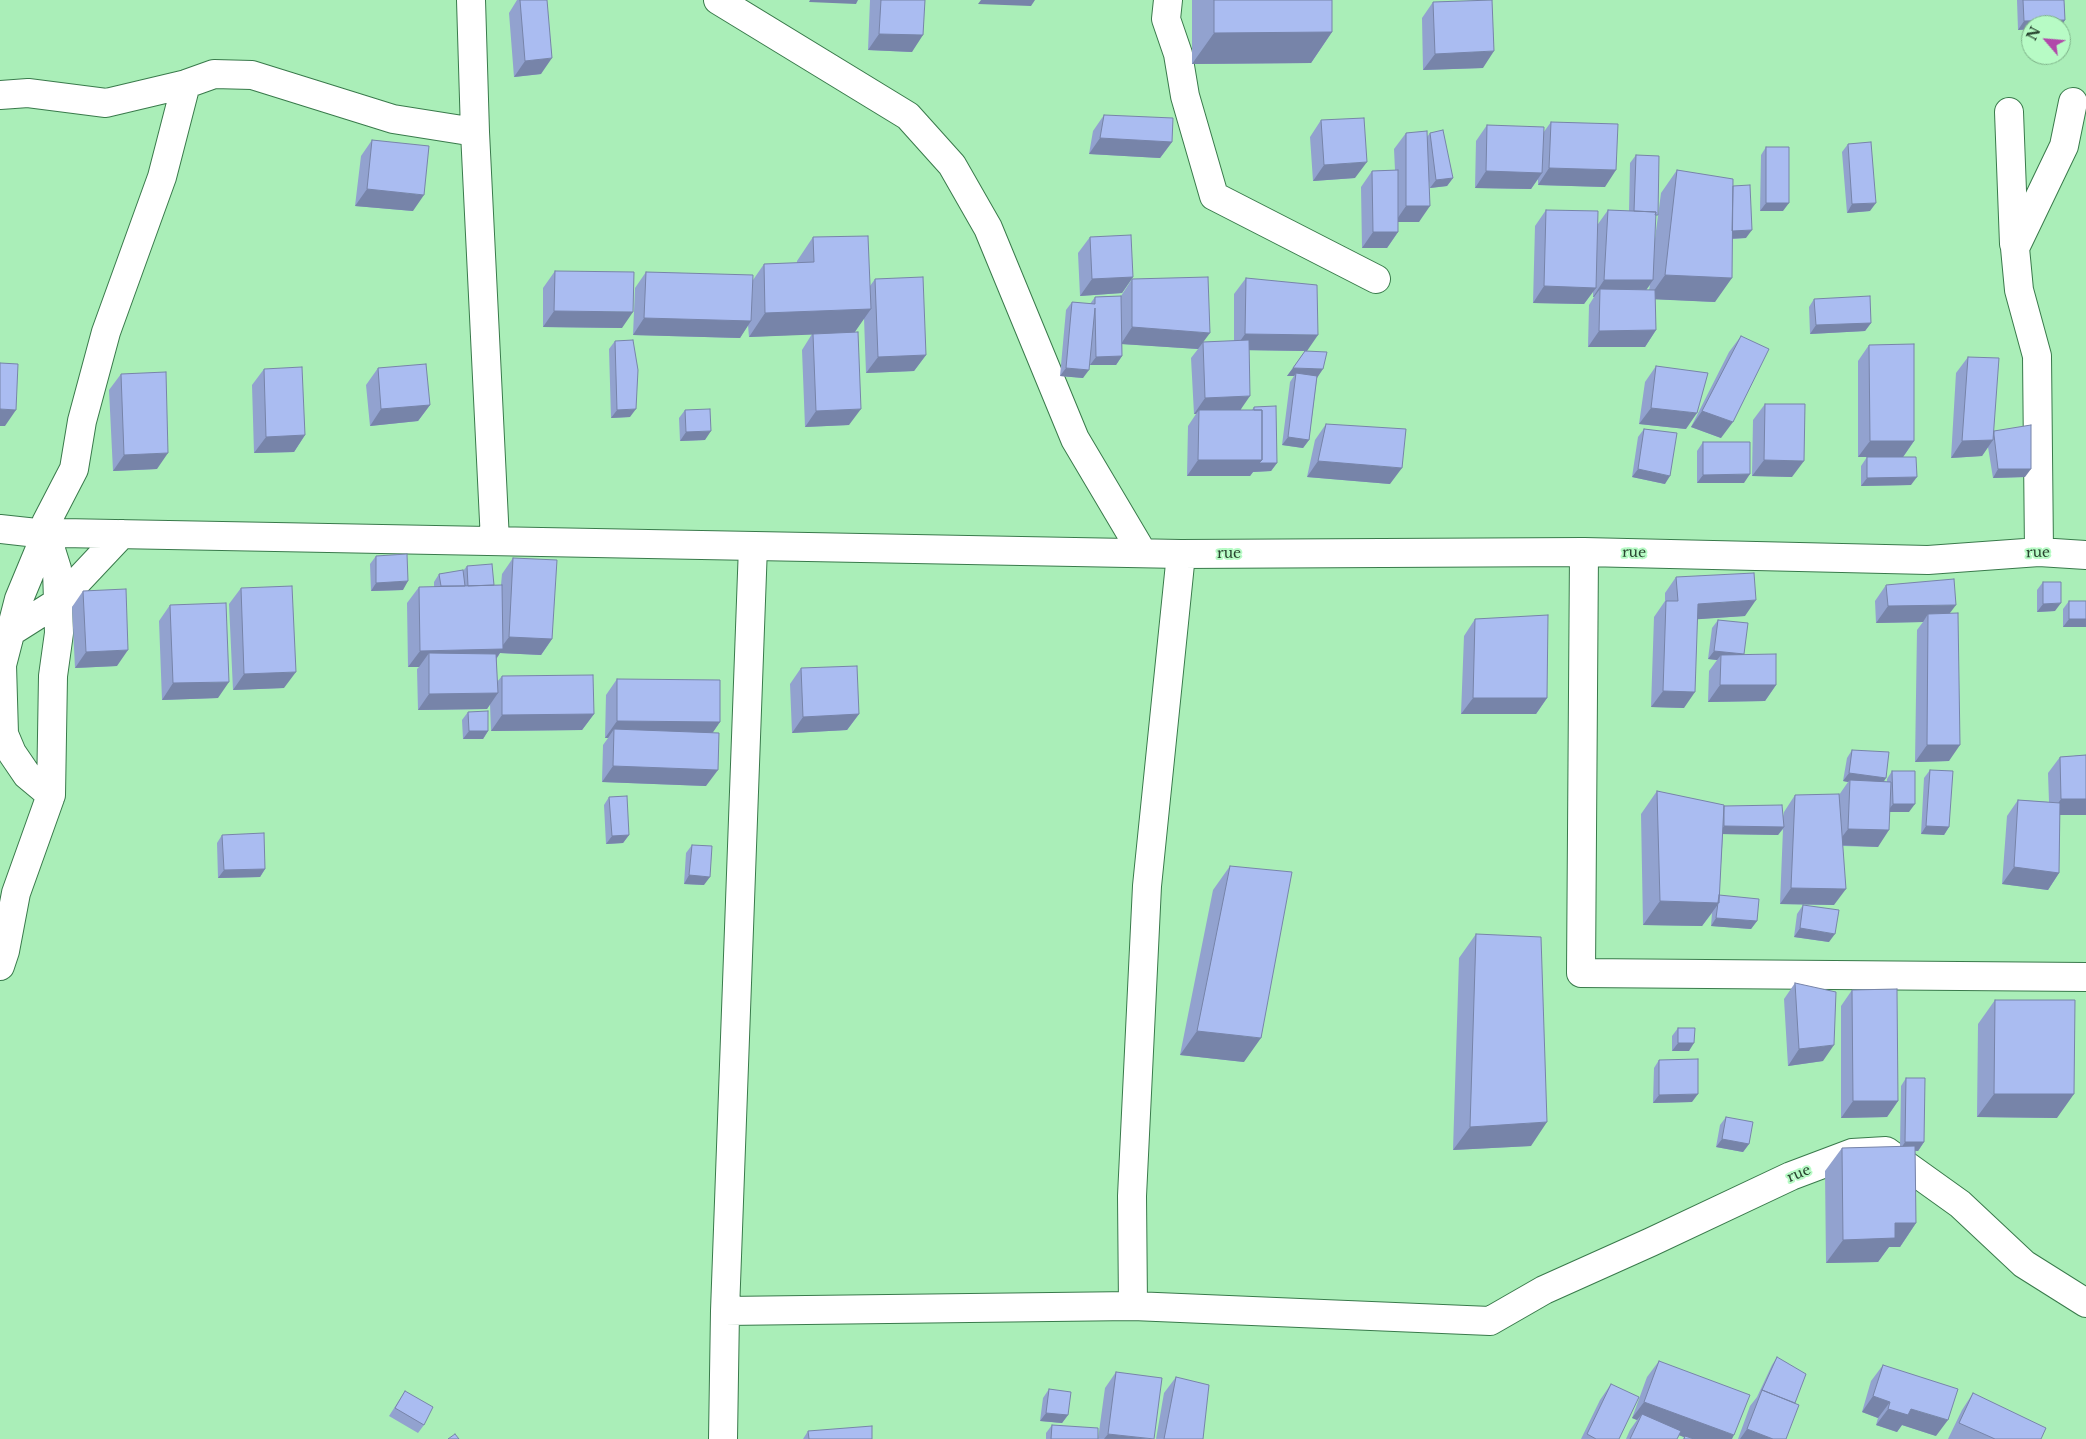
<!DOCTYPE html>
<style>
body{margin:0}
#map{position:relative;width:2086px;height:1439px;overflow:hidden;background:#aaeeb8;font-family:"Libre Baskerville",serif}
canvas{display:block}
.north{position:absolute;left:2021px;top:15px;width:50px;height:50px;box-sizing:border-box;background:#b7fbc5;border:1px solid #7eb289;border-radius:50%;rotate:297deg;font-size:14px;font-weight:700;line-height:20px;text-align:center;color:#28442f}
.north::after{content:'';display:block;margin:auto;width:18px;height:22px;background:#b148aa;clip-path:polygon(50% 0,100% 100%,50% 72%,0 100%)}
</style>
<div id="map">
<canvas width="2086" height="1439"></canvas>
<div class="north">N</div>
</div>
<script>
const g = document.querySelector('canvas').getContext('2d');
g.lineJoin = 'round';
const shape = rows => new Path2D(rows.map(r => 'M' + r).join(''));
function stroke(path, color, width, dash) { g.strokeStyle = color; g.lineWidth = width; g.lineCap = dash ? 'butt' : 'round'; g.setLineDash(dash || []); g.stroke(path); }
function fill(path, color) { g.fillStyle = color; g.fill(path, 'evenodd'); }
function drawText(font, color, halo, rows, align = 'center') {
  g.font = font + ' "Libre Baskerville",serif'; g.lineWidth = 4; g.setLineDash([]); g.textBaseline = 'middle'; g.strokeStyle = halo; g.fillStyle = color; for (const [text, x, y, turn = 0] of rows) {
    g.save(); g.translate(x, y); g.rotate((+turn || 0) * Math.PI / 180); g.textAlign = isNaN(turn) ? turn : align; if (halo) g.strokeText(text, 0, 0); g.fillText(text, 0, 0); g.restore();
  }
}
const minor = shape([
 [471,0,475,132,495,541],
 [718,0,908,116,952,165,988,228,1075,439,1142,552],
 [1168,0,1166,19,1178,54,1185,96,1214,196,1376,279],
 [0,95,28,93,106,103,186,84,214,74,252,75,393,119,475,132],
 [2009,112,2014,244],
 [0,529,46,534,62,533,1181,554,1584,552,1928,560,2039,552,2086,555],
 [46,534,57,569,59,633,53,676,51,795],
 [1584,552,1581,973,2086,977],
 [2039,552,2037,356,2019,290,2015,248,2064,146,2073,102],
 [9,633,58,602,122,534],
 [0,966,5,951,16,893,51,795,27,775,12,753,4,734,2,665,19,599,46,534,46,523,74,469,82,421,106,332,162,177,186,84],
 [1133,1306,1132,1196,1147,886,1181,554],
 [725,1311,1133,1306,1490,1321,1544,1290,1651,1242,1791,1176,1852,1153,1886,1151,1960,1204,2024,1264,2086,1303],
 [723,1439,725,1311,753,546]
]);
stroke(minor, '#397a4b', 30);
stroke(minor, '#fff', 28);
fill(shape([
 [517,0,547,0,541,74,514,77,509,13],
 [870,0,925,0,912,52,868,50],
 [1192,0,1332,0,1332,32,1311,63,1192,64],
 [2017,0,2064,0,2065,20,2061,26,2031,25,2031,29,2018,30],
 [1433,2,1483,68,1423,70,1422,18],
 [1104,115,1172,142,1160,158,1089,154,1093,131],
 [1321,120,1355,178,1313,181,1310,137],
 [1551,122,1605,187,1538,185,1538,179,1531,189,1475,188,1476,141,1487,125,1543,133],
 [1406,133,1427,137,1430,133,1453,178,1447,186,1430,188,1429,181,1419,222,1398,222,1398,232,1387,248,1362,248,1361,187,1372,171,1395,170,1394,149],
 [372,140,413,211,355,206,361,156],
 [1848,144,1870,211,1847,213,1842,152],
 [1766,147,1783,211,1760,211,1761,155],
 [1636,155,1655,218,1654,246,1661,193,1677,170,1733,186,1746,238,1732,239,1715,302,1655,299,1656,330,1645,347,1588,347,1589,305,1594,297,1593,297,1593,291,1584,304,1533,303,1535,226,1546,210,1598,224,1608,210,1629,211,1630,163],
 [1650,285,1649,290,1646,290],
 [813,237,870,286,875,279,926,355,914,371,866,373,864,318,855,332,849,425,805,427,802,350,812,334,749,337,748,325,740,338,633,335,635,288,646,272,753,280,764,264,797,263,797,261],
 [1090,237,1133,277,1122,293,1080,296,1078,253],
 [555,271,622,328,543,327,543,288],
 [1246,278,1307,351,1317,378,1309,440,1303,448,1282,445,1290,382,1294,376,1287,376,1305,351,1249,350,1241,410,1252,410,1254,407,1277,463,1271,471,1253,472,1250,476,1187,476,1188,426,1196,414,1194,414,1191,358,1198,349,1122,344,1122,356,1116,365,1090,365,1090,361,1083,378,1060,376,1066,310,1072,302,1090,304,1095,297,1121,296,1132,279,1204,342,1234,341,1234,294],
 [1814,299,1871,323,1865,331,1810,334,1809,307],
 [1741,336,1721,438,1691,427,1729,352],
 [615,341,630,417,611,418,609,349],
 [1869,345,1914,441,1903,457,1911,485,1861,486,1861,466,1867,457,1879,457,1858,457,1858,361],
 [1968,357,1994,431,2025,477,1993,478,1988,447,1982,456,1951,458,1956,373],
 [1656,366,1686,429,1639,424,1645,382],
 [378,368,430,405,418,421,370,426,366,385],
 [264,369,305,435,294,452,254,453,252,385],
 [121,374,157,469,113,471,109,390],
 [1765,404,1792,477,1752,476,1753,420],
 [685,410,705,440,680,441,679,418],
 [1326,424,1390,484,1307,477,1315,440],
 [1644,429,1665,484,1632,477,1638,437],
 [1703,442,1744,483,1697,483,1697,451],
 [376,556,403,590,371,591,370,564],
 [513,558,552,639,541,655,500,653,497,658,497,682,502,676,594,714,582,730,491,731,490,704,487,709,418,710,417,669,419,667,408,667,407,603,419,587,434,587,434,582,439,574,463,571,467,566,494,585,501,585,502,574],
 [1676,577,1745,616,1697,619,1684,708,1651,707,1654,617,1665,601,1665,593],
 [2043,582,2055,611,2037,612,2037,590],
 [1886,585,1950,613,1949,761,1915,762,1917,630,1923,622,1876,623,1875,601],
 [241,588,284,688,233,690,229,604],
 [83,591,117,666,75,668,72,607],
 [2069,601,2086,601,2086,627,2063,627,2063,609],
 [170,605,218,698,162,700,159,621],
 [1475,619,1547,698,1536,714,1461,714,1464,636],
 [1718,620,1743,655,1776,685,1765,701,1708,702,1709,671,1717,660,1708,659,1712,628],
 [801,668,859,714,847,730,792,733,790,684],
 [617,679,720,722,712,733,706,786,602,782,603,745,608,738,605,738,606,695],
 [468,712,488,731,483,739,463,739,462,720],
 [1852,750,1884,781,1887,782,1887,779,1892,771,1909,812,1890,812,1878,847,1843,846,1834,905,1780,904,1783,829,1778,835,1723,834,1719,895,1757,921,1751,929,1711,926,1712,913,1702,926,1643,925,1641,814,1657,791,1724,806,1783,817,1784,812,1795,795,1839,795,1848,782,1843,781,1847,758],
 [2086,755,2060,815,2059,873,2048,890,2002,884,2007,816,2018,800,2049,802,2048,773,2060,757],
 [1930,770,1949,827,1944,835,1921,834,1924,778],
 [609,797,629,835,623,843,606,844,604,805],
 [222,835,265,869,260,877,218,878,217,843],
 [692,845,704,885,684,884,686,853],
 [1230,866,1244,1062,1180,1055,1213,890],
 [1803,905,1829,942,1794,937,1797,914],
 [1476,934,1531,1146,1453,1150,1459,958],
 [1795,983,1823,1061,1788,1066,1784,999],
 [1852,990,1898,1101,1887,1117,1841,1118,1841,1006],
 [1995,1000,2057,1118,1977,1117,1978,1024],
 [1678,1028,1689,1051,1672,1051,1672,1036],
 [1659,1060,1692,1102,1653,1103,1654,1068],
 [1906,1078,1924,1142,1918,1151,1915,1150,1916,1223,1900,1247,1889,1247,1878,1262,1826,1263,1825,1171,1842,1148,1900,1147,1901,1086],
 [1726,1117,1749,1144,1743,1152,1716,1147,1720,1125],
 [1777,1357,1795,1403,1786,1439,1738,1439,1750,1406,1757,1397,1772,1365],
 [1659,1361,1732,1439,1683,1439,1684,1437,1679,1435,1677,1439,1626,1439,1630,1430,1637,1420,1632,1418,1647,1377],
 [1883,1365,1936,1436,1902,1425,1897,1432,1876,1425,1878,1418,1862,1412,1871,1381],
 [1116,1372,1154,1439,1098,1439,1105,1388],
 [1176,1377,1203,1439,1156,1439,1164,1393],
 [1611,1384,1619,1439,1581,1439,1600,1400],
 [1049,1389,1068,1415,1062,1423,1040,1421,1043,1398],
 [405,1391,424,1425,418,1433,389,1416],
 [1973,1393,2041,1439,1948,1439,1962,1410],
 [1052,1425,1098,1439,1046,1439,1046,1433],
 [808,1431,809,1439,803,1439]
]), '#92a2cf');
fill(shape([
 [810,0,858,0,856,4,809,2],
 [981,0,1035,0,1031,6,978,4],
 [2065,20,2061,26,2031,25,2031,29,2018,30,2024,21],
 [1332,32,1311,63,1192,64,1214,33],
 [879,34,923,35,912,52,868,50],
 [1494,51,1483,68,1423,70,1435,54],
 [552,58,541,74,514,77,525,61],
 [1100,138,1172,142,1160,158,1089,154],
 [1367,162,1355,178,1313,181,1324,165],
 [1549,168,1616,170,1605,187,1538,185],
 [1486,171,1542,173,1531,189,1475,188],
 [1453,178,1447,186,1430,188,1436,180],
 [367,189,424,195,413,211,355,206],
 [1766,203,1789,203,1783,211,1760,211],
 [1876,203,1870,211,1847,213,1852,204],
 [1406,206,1430,206,1419,222,1395,222],
 [1752,230,1746,238,1724,239,1730,231],
 [1373,232,1398,232,1387,248,1362,248],
 [1665,275,1732,278,1715,302,1648,299],
 [1133,277,1122,293,1080,296,1092,279],
 [1604,280,1653,280,1642,296,1600,289,1594,297,1593,297],
 [1544,286,1596,288,1584,304,1533,303],
 [871,309,854,333,749,337,765,313],
 [554,311,633,312,622,328,543,327],
 [644,318,751,321,740,338,633,335],
 [1871,323,1865,331,1810,334,1816,325],
 [1132,327,1210,333,1198,349,1121,344],
 [1656,330,1645,347,1588,347,1599,331],
 [1245,334,1318,335,1307,351,1234,350],
 [926,355,914,371,866,373,878,357],
 [1122,356,1116,365,1090,365,1096,357],
 [1066,368,1089,370,1083,378,1060,376],
 [1293,368,1323,369,1317,378,1295,377,1296,373,1294,376,1287,376],
 [1250,396,1239,412,1199,410,1196,414,1194,414,1205,398],
 [430,405,418,421,370,426,381,409],
 [1651,408,1697,413,1686,429,1639,424],
 [0,409,16,410,5,426,0,426],
 [636,409,630,417,611,418,617,410],
 [861,409,849,425,805,427,816,411],
 [1702,411,1733,422,1721,438,1691,427],
 [711,431,705,440,680,441,686,432],
 [305,435,294,452,254,453,266,437],
 [1288,437,1309,440,1303,448,1282,445],
 [1993,440,1982,456,1951,458,1962,441],
 [1870,441,1914,441,1903,457,1858,457],
 [168,453,157,469,113,471,124,455],
 [1198,460,1262,460,1277,463,1271,471,1253,472,1250,476,1187,476],
 [1764,460,1804,461,1792,477,1752,476],
 [1318,461,1402,468,1390,484,1307,477],
 [1638,469,1670,476,1665,484,1632,477],
 [1998,469,2031,469,2025,477,1993,478],
 [1750,474,1744,483,1697,483,1703,475],
 [1917,477,1911,485,1861,486,1867,478],
 [408,581,403,590,371,591,376,583],
 [1756,600,1745,616,1687,620,1698,604],
 [2061,603,2055,611,2037,612,2043,604],
 [1956,605,1944,621,1928,614,1923,622,1876,623,1888,606],
 [2069,619,2086,619,2086,627,2063,627],
 [509,637,552,639,541,655,500,653,492,665,429,653,419,667,408,667,420,651,500,649],
 [128,650,117,666,75,668,86,652],
 [1714,651,1744,654,1738,662,1721,655,1717,660,1708,659],
 [296,672,284,688,233,690,244,674],
 [229,682,218,698,162,700,173,683],
 [1720,685,1776,685,1765,701,1708,702],
 [1663,691,1695,692,1684,708,1651,707],
 [498,693,487,709,418,710,429,694],
 [1473,698,1547,698,1536,714,1461,714],
 [594,714,582,730,491,731,502,715],
 [859,714,847,730,792,733,803,717],
 [617,721,720,722,709,738,614,729,608,738,605,738],
 [469,731,488,731,483,739,463,739],
 [1927,745,1960,745,1949,761,1915,762],
 [613,766,718,770,706,786,602,782],
 [1849,773,1886,778,1881,786,1850,780,1848,782,1843,781],
 [2061,799,2086,799,2086,815,2050,815],
 [1893,804,1915,804,1909,812,1887,812],
 [1724,826,1784,827,1778,835,1718,834],
 [1926,826,1949,827,1944,835,1921,834],
 [1848,829,1889,830,1878,847,1836,845],
 [629,835,623,843,606,844,612,836],
 [2014,867,2059,873,2048,890,2002,884],
 [265,869,260,877,218,878,224,870],
 [689,875,710,877,704,885,684,884],
 [1791,888,1846,889,1834,905,1780,904],
 [1660,901,1719,903,1702,926,1643,925],
 [1716,918,1757,921,1751,929,1711,926],
 [1800,928,1835,934,1829,942,1794,937],
 [1197,1031,1261,1038,1244,1062,1180,1055],
 [1678,1043,1694,1043,1689,1051,1672,1051],
 [1834,1045,1823,1061,1788,1066,1799,1049],
 [1698,1094,1692,1102,1653,1103,1659,1095],
 [1994,1094,2074,1094,2057,1118,1977,1117],
 [1853,1101,1898,1101,1887,1117,1841,1118],
 [1547,1122,1531,1146,1453,1150,1470,1127],
 [1722,1139,1749,1144,1743,1152,1716,1147],
 [1905,1142,1924,1142,1918,1151,1900,1150],
 [1895,1223,1916,1223,1900,1247,1889,1247,1878,1262,1826,1263,1843,1240],
 [1873,1396,1890,1402,1878,1418,1862,1412],
 [1644,1402,1734,1435,1732,1439,1689,1439,1639,1420,1642,1414,1637,1420,1632,1418],
 [1888,1409,1911,1409,1948,1420,1936,1436,1902,1425,1897,1432,1876,1425],
 [1046,1413,1068,1415,1062,1423,1040,1421],
 [1747,1429,1773,1439,1740,1439],
 [1108,1434,1149,1439,1104,1439]
]), '#7784a9');
const building = shape([
 [520,0,547,0,552,58,525,61,520,0],
 [881,0,925,0,923,35,879,34,881,0],
 [1214,0,1332,0,1332,32,1214,33,1214,0],
 [1492,0,1494,51,1435,54,1433,2,1492,0],
 [2023,0,2064,0,2065,20,2024,21,2023,0],
 [1104,115,1173,118,1172,142,1100,138,1104,115],
 [1364,118,1367,162,1324,165,1321,120,1364,118],
 [1551,122,1618,124,1616,170,1549,168,1551,122],
 [1487,125,1544,127,1542,173,1486,171,1487,125],
 [1443,130,1453,178,1436,180,1430,133,1443,130],
 [1427,131,1430,206,1406,206,1406,133,1427,131],
 [372,140,429,146,424,195,367,189,372,140],
 [1871,142,1876,203,1852,204,1848,144,1871,142],
 [1766,147,1789,147,1789,203,1766,203,1766,147],
 [1636,155,1659,156,1658,215,1655,215,1656,212,1634,211,1636,155],
 [1398,170,1398,232,1373,232,1372,171,1398,170],
 [1677,170,1733,179,1732,278,1665,275,1677,170],
 [1750,185,1752,230,1732,231,1733,186,1750,185],
 [1546,210,1598,211,1596,288,1544,286,1546,210],
 [1608,210,1656,212,1653,280,1604,280,1608,210],
 [1131,235,1133,277,1092,279,1090,237,1131,235],
 [868,236,871,309,765,313,764,264,814,262,813,237,868,236],
 [555,271,634,272,633,312,554,311,555,271],
 [646,272,753,275,751,321,644,318,646,272],
 [923,277,926,355,878,357,875,279,923,277],
 [1208,277,1210,333,1132,327,1132,279,1208,277],
 [1246,278,1317,285,1318,335,1245,334,1246,278],
 [1600,289,1655,290,1656,330,1599,331,1600,289],
 [1121,296,1122,356,1096,357,1095,308,1089,370,1066,368,1072,302,1095,304,1095,297,1121,296],
 [1870,296,1871,323,1816,325,1814,299,1870,296],
 [858,332,861,409,816,411,813,334,858,332],
 [1741,336,1769,349,1733,422,1702,411,1741,336],
 [633,340,638,370,636,409,617,410,615,341,633,340],
 [1249,340,1250,396,1205,398,1203,342,1249,340],
 [1914,344,1914,441,1870,441,1869,345,1914,344],
 [1305,351,1327,352,1323,369,1293,368,1305,351],
 [1968,357,1999,358,1993,440,1962,441,1968,357],
 [0,363,18,364,16,410,0,409,0,363],
 [426,364,430,405,381,409,378,368,426,364],
 [1656,366,1708,373,1697,413,1651,408,1656,366],
 [302,367,305,435,266,437,264,369,302,367],
 [166,372,168,453,124,455,121,374,166,372],
 [1296,373,1317,376,1309,440,1288,437,1296,373],
 [1765,404,1805,404,1804,461,1764,460,1765,404],
 [1276,406,1277,463,1259,463,1262,460,1262,410,1254,410,1254,407,1276,406],
 [710,409,711,431,686,432,685,410,710,409],
 [1199,410,1262,410,1262,460,1198,460,1199,410],
 [1326,424,1406,429,1402,468,1318,461,1326,424],
 [2031,425,2031,469,1998,469,1994,435,1994,431,2031,425],
 [1644,429,1677,433,1670,476,1638,469,1644,429],
 [1703,442,1750,442,1750,474,1703,475,1703,442],
 [1867,457,1916,457,1917,477,1867,478,1867,457],
 [407,554,408,581,376,583,376,556,407,554],
 [513,558,557,560,552,639,509,637,513,558],
 [492,564,494,585,468,586,467,566,492,564],
 [463,570,465,586,441,586,439,574,463,570],
 [1754,573,1756,600,1698,604,1695,692,1663,691,1666,601,1678,601,1676,577,1754,573],
 [1954,579,1956,605,1888,606,1886,585,1954,579],
 [2043,582,2061,582,2061,603,2043,604,2043,582],
 [502,585,503,649,420,651,419,587,502,585],
 [292,586,296,672,244,674,241,588,292,586],
 [126,589,128,650,86,652,83,591,126,589],
 [2069,601,2086,601,2086,619,2069,619,2069,601],
 [226,603,229,682,173,683,170,605,226,603],
 [1958,613,1960,745,1927,745,1928,614,1958,613],
 [1548,615,1547,698,1473,698,1475,619,1548,615],
 [1718,620,1748,623,1744,654,1714,651,1718,620],
 [429,653,496,654,498,693,429,694,429,653],
 [1776,654,1776,685,1720,685,1721,655,1776,654],
 [857,666,859,714,803,717,801,668,857,666],
 [593,675,594,714,502,715,502,676,593,675],
 [617,679,720,680,720,722,617,721,617,679],
 [488,711,488,731,469,731,468,712,488,711],
 [614,729,719,733,718,770,613,766,614,729],
 [1852,750,1889,752,1886,778,1849,773,1852,750],
 [2086,755,2086,799,2061,799,2060,757,2086,755],
 [1930,770,1953,771,1949,827,1926,826,1930,770],
 [1892,771,1915,771,1915,804,1893,804,1892,771],
 [1850,780,1891,782,1889,830,1848,829,1850,780],
 [1657,791,1724,805,1719,903,1660,901,1657,791],
 [1839,794,1846,889,1791,888,1795,795,1839,794],
 [627,796,629,835,612,836,609,797,627,796],
 [2018,800,2060,803,2059,873,2014,867,2018,800],
 [1782,805,1784,827,1724,826,1724,806,1782,805],
 [264,833,265,869,224,870,222,835,264,833],
 [692,845,712,846,710,877,689,875,692,845],
 [1230,866,1292,872,1261,1038,1197,1031,1230,866],
 [1719,895,1759,899,1757,921,1716,918,1719,895],
 [1803,905,1839,910,1835,934,1800,928,1803,905],
 [1476,934,1541,937,1547,1122,1470,1127,1476,934],
 [1795,983,1836,992,1834,1045,1799,1049,1795,983],
 [1897,989,1898,1101,1853,1101,1852,990,1897,989],
 [1995,1000,2075,1000,2074,1094,1994,1094,1995,1000],
 [1678,1028,1695,1028,1694,1043,1678,1043,1678,1028],
 [1698,1059,1698,1094,1659,1095,1659,1060,1698,1059],
 [1906,1078,1925,1078,1924,1142,1905,1142,1906,1078],
 [1726,1117,1753,1122,1749,1144,1722,1139,1726,1117],
 [1915,1146,1916,1223,1895,1223,1895,1238,1843,1240,1842,1148,1915,1146],
 [1777,1357,1806,1374,1795,1403,1762,1390,1777,1357],
 [1659,1361,1750,1395,1734,1435,1644,1402,1659,1361],
 [1883,1365,1958,1389,1948,1420,1911,1409,1908,1415,1888,1409,1890,1402,1873,1396,1883,1365],
 [1116,1372,1162,1378,1154,1439,1108,1434,1116,1372],
 [1176,1377,1209,1385,1203,1439,1164,1439,1176,1377],
 [1611,1384,1639,1397,1619,1439,1596,1439,1587,1434,1611,1384],
 [1049,1389,1071,1392,1068,1415,1046,1413,1049,1389],
 [1762,1390,1799,1405,1786,1439,1773,1439,1747,1429,1762,1390],
 [405,1391,433,1407,424,1425,395,1408,405,1391],
 [1973,1393,2046,1428,2041,1439,1995,1439,1959,1423,1973,1393],
 [1642,1414,1681,1431,1677,1439,1630,1439,1642,1414],
 [1052,1425,1098,1428,1098,1439,1051,1439,1052,1425],
 [872,1426,872,1439,809,1439,808,1431,872,1426],
 [455,1434,459,1439,448,1439,455,1434],
 [1685,1436,1694,1439,1684,1439,1685,1436]
]);
fill(building, '#aabcf1');
stroke(building, '#7784a9', 1);
drawText('14px', '#28442f', '#b7fbc5', [
 ["rue",1634,553,1],
 ["rue",2038,553,-1],
 ["rue",1229,554],
 ["rue",1799,1174,-22]
]);
</script>
